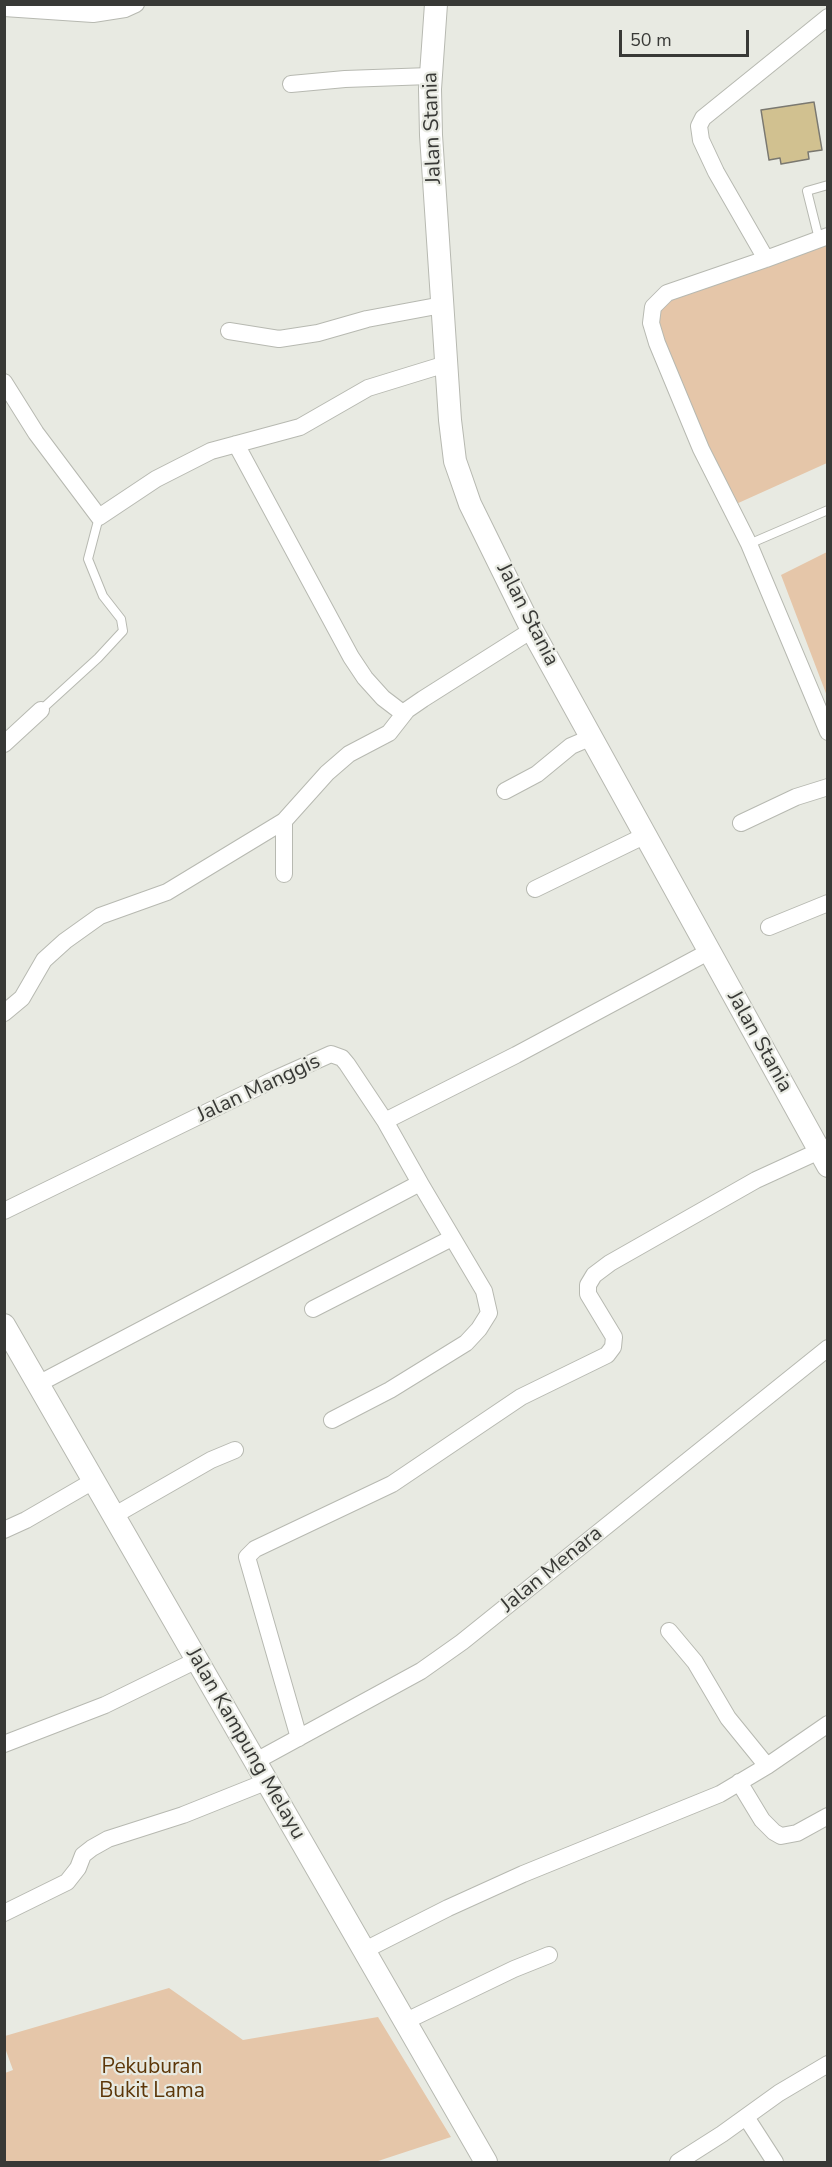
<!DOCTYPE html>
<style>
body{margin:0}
#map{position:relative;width:832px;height:2167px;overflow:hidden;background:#e8eae2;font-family:"Nunito Sans",sans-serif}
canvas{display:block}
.frame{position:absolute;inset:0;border:6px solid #383936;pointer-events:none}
.scale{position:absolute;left:619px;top:30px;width:130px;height:27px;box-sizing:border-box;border:3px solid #383936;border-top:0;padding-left:8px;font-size:18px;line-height:21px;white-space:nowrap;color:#383936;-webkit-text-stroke:4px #e8eae2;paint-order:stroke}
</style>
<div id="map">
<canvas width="832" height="2167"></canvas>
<div class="frame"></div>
<div class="scale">50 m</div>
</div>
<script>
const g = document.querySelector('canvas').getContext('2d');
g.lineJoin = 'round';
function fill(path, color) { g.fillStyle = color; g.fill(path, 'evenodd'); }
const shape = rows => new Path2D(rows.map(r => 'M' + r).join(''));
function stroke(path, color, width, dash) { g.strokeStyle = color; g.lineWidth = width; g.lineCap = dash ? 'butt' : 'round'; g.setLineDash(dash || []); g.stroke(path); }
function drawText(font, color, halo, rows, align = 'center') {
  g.font = font + ' "Nunito Sans",sans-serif'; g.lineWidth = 4.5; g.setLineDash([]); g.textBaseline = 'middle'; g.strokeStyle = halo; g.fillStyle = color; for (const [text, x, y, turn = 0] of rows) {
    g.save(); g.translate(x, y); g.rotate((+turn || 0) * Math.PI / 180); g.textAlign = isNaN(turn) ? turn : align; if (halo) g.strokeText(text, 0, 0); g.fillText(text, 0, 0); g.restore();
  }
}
fill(shape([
 [827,240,827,463,725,509,647,309],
 [827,552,827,696,781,575],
 [169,1988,243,2040,378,2017,451,2137,375,2162,5,2162,5,2073,13,2070,5,2048,5,2036]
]), '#e5c6a9');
const building = shape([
 [814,102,822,150,808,152,809,159,781,164,780,158,769,160,761,110,814,102]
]);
fill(building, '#d1c190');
stroke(building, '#7a7870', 1.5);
const lane = shape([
 [819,239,807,191,828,185],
 [749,544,828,510],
 [41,710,98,658,123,631,121,619,103,596,88,559,99,517]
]);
const street = shape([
 [4,8,93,14,125,9,136,4],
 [291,84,345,79,430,76],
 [828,236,766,259,667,293,653,307,651,323,657,343,701,449,749,544,828,732],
 [766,259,716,172,701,140,699,126,703,118,828,17],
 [229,331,279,339,318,333,367,319,442,305],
 [4,382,36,433,99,517,156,479,211,451,300,427,368,388,446,364],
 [236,444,351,657,365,678,383,698,404,714],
 [4,744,41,710],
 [505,791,537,774,571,746,592,737],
 [741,823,796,797,828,787],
 [284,874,284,821,327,773,349,754,389,733,407,710,423,699,532,630],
 [535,889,646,835],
 [769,927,828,903],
 [4,1013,22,998,44,960,65,941,100,916,167,892,284,821],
 [4,1211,275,1079,331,1054,342,1058,347,1064,385,1121,516,1055,710,951],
 [313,1309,452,1238],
 [38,1384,420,1183,385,1121],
 [332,1420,390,1390,466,1343,479,1329,489,1313,484,1291,420,1183],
 [115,1515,211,1460,235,1450],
 [4,1530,26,1520,95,1480],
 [669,1631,695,1662,728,1718,767,1766],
 [299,1738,247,1557,255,1549,392,1484,521,1397,607,1355,613,1347,614,1337,588,1294,588,1285,594,1275,610,1263,756,1180,828,1147],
 [4,1744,105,1705,197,1660],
 [256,1761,421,1671,462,1642,828,1348],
 [739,1782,762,1820,774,1832,781,1836,797,1833,828,1816],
 [4,1913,67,1882,78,1868,83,1855,92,1848,108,1839,183,1815,268,1781],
 [363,1951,448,1908,523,1874,720,1794,767,1766,828,1724],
 [404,2022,514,1969,549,1955],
 [746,2117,775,2162],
 [678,2162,722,2134,779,2093,828,2064]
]);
const secondary = shape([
 [436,4,430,89,431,135,450,420,455,461,461,478,470,504,532,630,828,1166],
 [4,1325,486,2162]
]);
stroke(lane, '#b7b9b1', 10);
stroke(street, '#b7b9b1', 18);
stroke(secondary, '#b7b9b1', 24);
stroke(lane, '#fff', 8);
stroke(street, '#fff', 16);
stroke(secondary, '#fff', 22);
drawText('21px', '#383936', '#e8eae2', [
 ["Jalan Stania",433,128,-92],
 ["Jalan Stania",527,615,63],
 ["Jalan Stania",759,1042,61],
 ["Jalan Manggis",259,1089,-25],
 ["Jalan Menara",552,1570,-39],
 ["Jalan Kampung Melayu",245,1744,60]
]);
drawText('21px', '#5c3608', '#e8eae2', [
 ["Pekuburan",152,2068],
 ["Bukit Lama",152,2092]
]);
</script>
